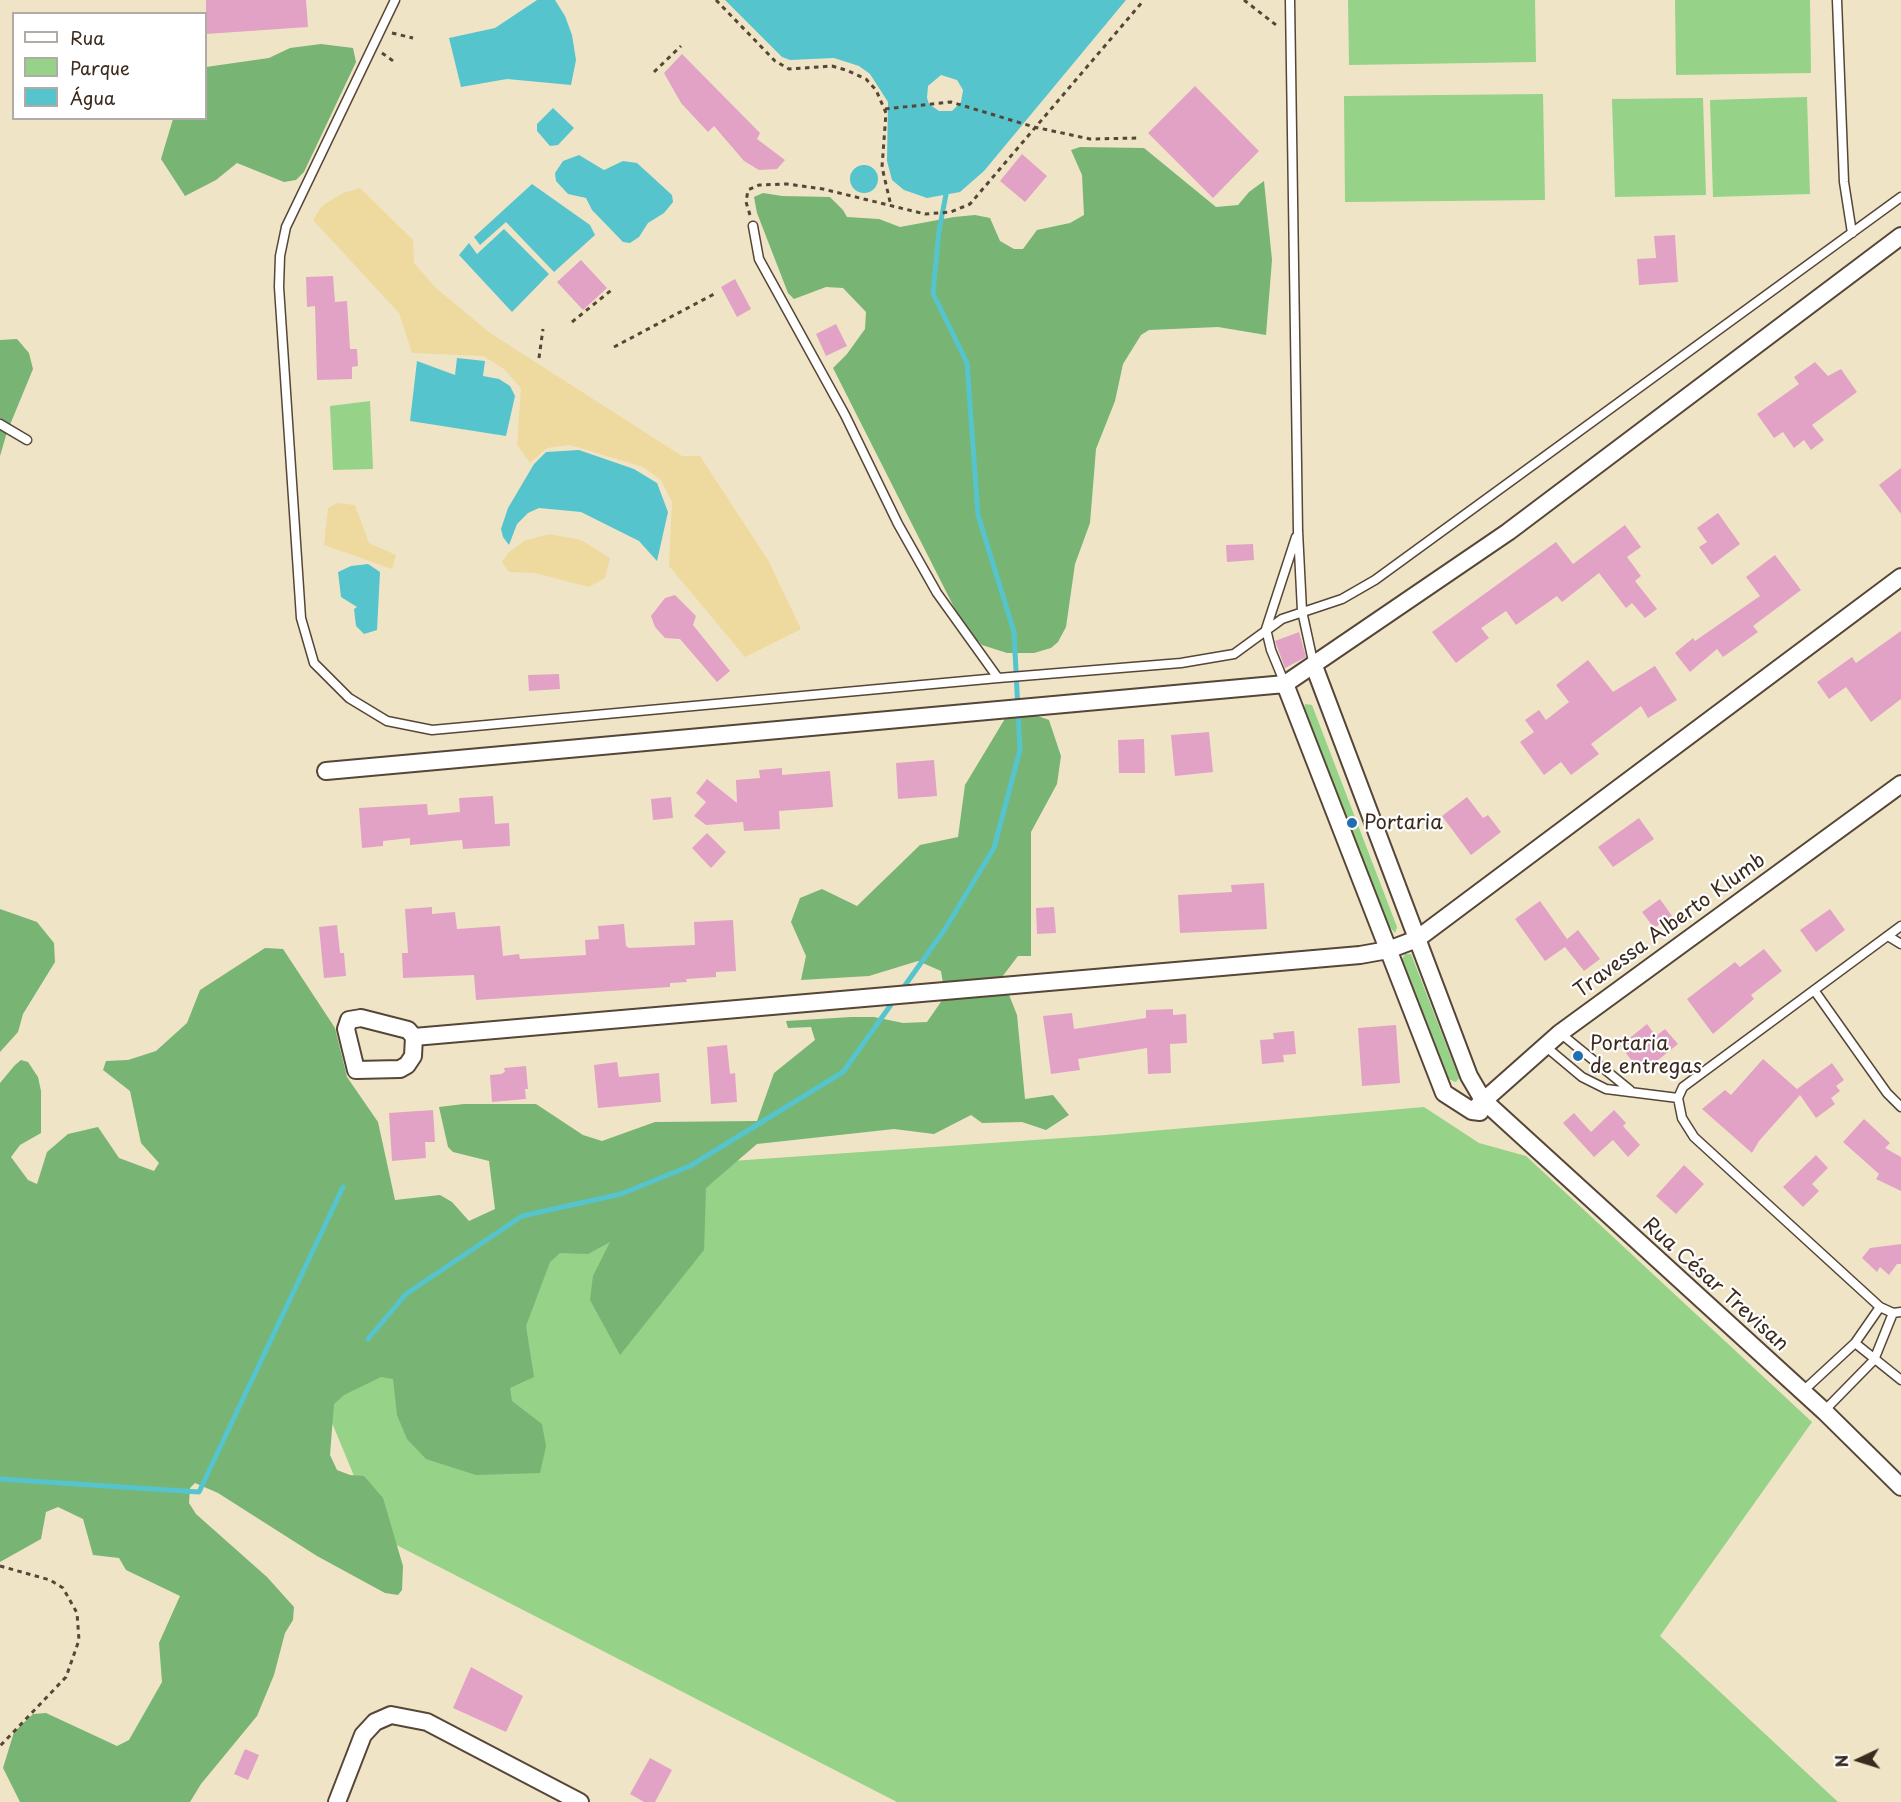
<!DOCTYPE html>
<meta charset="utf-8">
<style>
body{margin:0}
#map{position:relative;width:1901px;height:1802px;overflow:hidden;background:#f0e4c7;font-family:"Playpen Sans",sans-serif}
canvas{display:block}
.legend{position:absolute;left:12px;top:12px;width:195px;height:108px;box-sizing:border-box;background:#fff;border:2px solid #b1aaa5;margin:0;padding:8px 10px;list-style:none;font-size:18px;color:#3b2a1e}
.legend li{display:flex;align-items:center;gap:12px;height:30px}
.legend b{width:30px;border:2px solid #b1aaa5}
.north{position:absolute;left:1829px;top:1730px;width:60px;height:60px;-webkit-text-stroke:4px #fff;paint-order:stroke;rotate:266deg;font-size:16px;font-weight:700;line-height:24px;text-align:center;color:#3b2a1e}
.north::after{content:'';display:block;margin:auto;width:21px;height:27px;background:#3b2a1e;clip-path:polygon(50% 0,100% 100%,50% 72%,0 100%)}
</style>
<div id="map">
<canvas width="1901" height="1802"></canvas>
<ul class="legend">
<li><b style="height:8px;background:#fff"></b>Rua</li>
<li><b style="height:16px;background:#96d287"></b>Parque</li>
<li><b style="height:16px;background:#56c4cc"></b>Água</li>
</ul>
<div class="north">N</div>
</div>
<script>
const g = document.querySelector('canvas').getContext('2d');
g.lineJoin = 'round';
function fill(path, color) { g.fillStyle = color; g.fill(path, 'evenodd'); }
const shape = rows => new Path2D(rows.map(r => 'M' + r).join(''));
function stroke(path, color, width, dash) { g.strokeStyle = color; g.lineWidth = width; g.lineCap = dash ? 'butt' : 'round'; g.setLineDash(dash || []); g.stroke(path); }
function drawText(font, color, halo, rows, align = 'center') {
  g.font = font + ' "Playpen Sans",sans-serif'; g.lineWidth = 4.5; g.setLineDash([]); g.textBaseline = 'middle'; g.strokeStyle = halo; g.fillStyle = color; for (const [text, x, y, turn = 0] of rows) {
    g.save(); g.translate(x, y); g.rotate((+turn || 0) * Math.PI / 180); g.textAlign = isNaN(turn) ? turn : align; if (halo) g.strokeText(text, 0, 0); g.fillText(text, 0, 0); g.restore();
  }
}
fill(shape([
 [1348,0,1535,0,1536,62,1349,65],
 [1675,0,1810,0,1811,73,1676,75],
 [1543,94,1545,200,1345,202,1344,96],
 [1807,97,1810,194,1713,197,1710,100],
 [1703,98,1706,195,1615,197,1612,99],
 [370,401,373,469,333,470,330,406],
 [1305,704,1312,705,1397,927,1395,933,1389,926,1304,712],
 [1405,954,1411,954,1459,1078,1456,1082,1448,1079,1401,961],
 [1424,1107,1479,1143,1526,1156,1812,1422,1660,1636,1838,1802,897,1802,379,1536,298,1341,631,1168,1106,1135]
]), '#96d287');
fill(shape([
 [321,44,353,48,356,62,304,172,296,180,284,182,237,163,216,180,185,196,161,159,173,119,206,118,206,67,269,58,290,48],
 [1080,147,1144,148,1216,207,1238,205,1249,192,1264,181,1272,260,1266,335,1218,327,1149,330,1141,335,1123,364,1115,401,1096,449,1090,523,1075,564,1066,627,1058,642,1051,648,1034,653,1007,653,982,645,964,627,833,368,847,354,865,329,866,312,843,288,826,287,794,299,788,293,757,213,754,197,763,193,782,196,830,197,843,210,847,217,879,219,900,227,954,217,975,215,990,218,1000,241,1014,249,1023,249,1037,230,1070,223,1084,215,1082,175,1071,150],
 [17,339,29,353,33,369,7,432,0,456,0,340],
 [1012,707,1049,720,1061,756,1057,784,1031,832,1031,956,1018,956,1002,977,1017,1015,1025,1099,1053,1095,1069,1115,1046,1130,1022,1122,982,1123,971,1115,934,1134,894,1129,757,1144,706,1188,704,1250,620,1355,590,1300,593,1276,610,1242,588,1254,560,1253,550,1262,526,1326,534,1377,510,1388,512,1401,542,1424,546,1446,540,1473,476,1475,426,1459,407,1439,397,1415,393,1379,381,1377,344,1395,334,1404,330,1455,337,1470,350,1475,364,1476,383,1498,403,1566,402,1590,398,1595,385,1593,317,1556,218,1493,195,1483,190,1488,189,1503,196,1514,267,1577,294,1607,293,1620,285,1633,274,1675,257,1716,201,1784,190,1802,20,1802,3,1768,14,1732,33,1714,46,1713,117,1746,129,1740,162,1682,159,1643,180,1596,126,1570,119,1558,93,1555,83,1519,58,1507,46,1512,41,1539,0,1562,0,1083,15,1065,21,1060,28,1062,38,1077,41,1091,41,1133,20,1145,11,1157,28,1180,37,1184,47,1152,68,1134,98,1127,119,1158,154,1171,159,1163,141,1143,130,1091,103,1070,106,1061,128,1060,156,1051,187,1023,200,990,265,948,283,949,335,1028,347,1077,378,1122,395,1200,440,1195,452,1202,469,1221,495,1209,489,1161,453,1152,448,1147,439,1107,464,1104,536,1104,583,1135,602,1141,655,1122,757,1121,774,1073,815,1040,811,1027,788,1028,786,1021,851,1017,874,1017,903,1023,927,1022,945,996,941,971,918,961,869,976,801,980,806,956,791,922,800,898,822,889,857,906,920,845,958,837,965,785],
 [0,909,37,922,54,943,55,962,23,1014,18,1032,0,1052]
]), '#78b474');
fill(shape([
 [360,188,413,240,414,263,436,288,490,333,682,456,700,456,768,560,801,629,745,657,669,566,672,502,661,480,643,467,570,445,547,448,530,463,517,445,521,388,504,369,483,356,412,353,399,313,313,220,322,206,343,193],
 [337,503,355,505,369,543,396,555,392,569,324,545,328,508],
 [549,534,581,540,610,558,605,578,589,587,535,573,509,572,502,562,508,553,524,541]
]), '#eeda9e');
fill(shape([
 [537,0,555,0,565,16,572,35,576,60,571,85,507,79,461,87,449,38,495,28],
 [725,0,1126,0,984,171,960,192,927,198,904,190,892,180,887,161,888,102,870,74,859,66,834,58,790,60,782,57],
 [941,75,957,80,963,90,961,102,952,111,939,111,929,104,927,98,928,86],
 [553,108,574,128,558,145,550,146,537,131,537,124],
 [579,155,604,170,623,161,637,163,672,195,673,202,664,213,648,223,639,237,630,243,623,242,592,210,586,198,568,194,556,181,555,173,563,161],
 '850 179a14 14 0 1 1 28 0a14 14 0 1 1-28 0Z',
 [532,184,590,225,595,235,554,272,506,222,480,245,474,237],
 [504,229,549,274,512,312,459,255,469,243,477,254],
 [457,358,485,361,483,376,499,379,510,386,515,396,506,436,410,421,417,361,455,375],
 [579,450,634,469,657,483,668,512,657,561,639,541,581,512,539,508,528,513,517,524,509,545,503,537,501,529,508,508,534,464,546,452],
 [368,564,380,572,377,630,364,634,356,626,354,609,357,607,341,597,338,572,351,566]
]), '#56c4cc');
stroke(shape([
 [901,991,945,929,994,848,1020,750,1014,632,978,515,967,363,933,293,939,231,947,189],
 [368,1339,406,1294,522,1216,621,1194,690,1166,843,1072,895,999],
 [0,1479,199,1492,343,1187]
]), '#56c4cc', 5);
fill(shape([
 [206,0,306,0,308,27,206,34],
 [682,54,760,133,757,139,785,160,777,169,759,170,744,161,714,126,708,132,681,103,664,73],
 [1195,86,1259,151,1213,198,1148,133],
 [1022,154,1047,176,1025,202,1000,181],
 [1675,235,1678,282,1639,285,1637,259,1656,258,1654,236],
 [581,260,607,288,583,310,557,282],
 [333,276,335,302,347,301,350,349,357,349,358,366,352,367,352,379,317,380,315,306,307,307,306,277],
 [735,279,751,309,737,317,721,287],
 [836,324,847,346,826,356,816,334],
 [1815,362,1828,376,1841,369,1857,392,1812,425,1824,440,1811,450,1804,440,1794,448,1783,432,1774,438,1757,414,1799,384,1794,377],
 [1901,468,1901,514,1879,485],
 [1718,513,1740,544,1712,565,1699,547,1707,542,1697,528],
 [1625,525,1641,547,1627,557,1641,576,1635,581,1657,609,1645,618,1632,603,1626,608,1599,573,1562,602,1557,596,1516,625,1506,611,1481,628,1489,638,1456,663,1432,632,1556,542,1573,564],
 [1253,544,1254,560,1227,562,1226,545],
 [1775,555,1801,590,1753,626,1758,632,1723,657,1717,649,1690,672,1675,653,1693,638,1695,641,1760,596,1746,577],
 [675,595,696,616,693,625,730,671,717,682,680,639,665,638,655,627,651,616,665,598],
 [1901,631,1901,699,1871,722,1846,687,1829,699,1817,682,1852,657,1856,663],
 [1299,632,1306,657,1285,668,1275,641],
 [1588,660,1613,692,1655,666,1677,700,1648,718,1641,706,1591,744,1599,754,1571,775,1561,762,1544,775,1520,742,1534,732,1525,720,1539,710,1546,720,1569,702,1556,685],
 [559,674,560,689,529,691,528,675],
 [1209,732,1213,772,1175,776,1171,735],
 [1144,739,1145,773,1119,773,1118,740],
 [934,760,937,796,898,799,896,763],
 [782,768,782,775,830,771,833,807,779,811,780,829,744,831,743,822,706,825,694,816,706,802,696,793,707,779,737,803,736,780,760,778,759,770],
 [493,796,495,824,509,823,510,846,463,849,462,840,410,845,410,838,383,841,383,846,362,848,359,808,427,804,428,815,460,812,459,798],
 [671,797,673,818,653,820,651,799],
 [1467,797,1483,818,1488,815,1501,832,1471,855,1442,816],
 [1639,818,1654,839,1613,867,1598,847],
 [707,833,726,852,711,868,692,848],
 [1264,883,1267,929,1180,933,1178,895,1232,892,1231,885],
 [1660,899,1672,916,1654,928,1642,912],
 [1540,901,1567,939,1578,930,1600,959,1584,971,1565,947,1545,961,1515,919],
 [432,907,432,914,455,912,457,929,500,926,503,956,519,954,520,959,586,955,585,940,599,939,598,926,624,924,626,946,629,948,695,945,694,922,733,920,736,971,716,972,716,977,686,979,687,982,670,983,670,987,476,1000,474,975,403,978,402,953,408,953,405,909],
 [1054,907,1056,933,1037,934,1036,908],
 [1830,909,1845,930,1816,952,1800,930],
 [337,925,340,953,344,953,346,976,324,978,319,927],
 [1764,949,1782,971,1751,995,1754,999,1713,1034,1687,999,1735,962,1740,967],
 [1173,1009,1173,1015,1186,1014,1187,1043,1170,1044,1171,1073,1148,1074,1147,1048,1078,1059,1080,1070,1051,1074,1043,1016,1072,1013,1074,1029,1146,1018,1146,1010],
 [1647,1024,1656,1036,1665,1029,1678,1044,1642,1073,1620,1046],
 [1396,1025,1400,1083,1362,1086,1358,1028],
 [1294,1031,1296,1054,1283,1055,1284,1062,1262,1064,1260,1040,1274,1039,1273,1033],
 [727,1045,730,1074,735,1073,737,1102,711,1104,707,1047],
 [1763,1059,1797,1089,1832,1063,1844,1080,1836,1086,1840,1091,1831,1098,1835,1104,1816,1118,1800,1095,1759,1141,1752,1153,1702,1109,1725,1090,1731,1095],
 [617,1062,619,1077,659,1073,661,1102,598,1108,594,1065],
 [526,1066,528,1089,525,1089,526,1099,492,1102,490,1075,501,1074,505,1072,504,1068],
 [433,1110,435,1142,425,1142,426,1158,392,1161,389,1113],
 [1614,1110,1626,1123,1623,1126,1640,1145,1628,1157,1613,1140,1594,1157,1563,1123,1574,1113,1591,1132],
 [1864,1119,1890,1143,1885,1148,1901,1157,1901,1191,1876,1179,1879,1174,1843,1142],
 [1816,1155,1828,1168,1812,1184,1819,1191,1803,1207,1783,1187],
 [1684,1165,1704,1184,1676,1214,1656,1196],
 [1901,1244,1901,1264,1897,1264,1889,1275,1880,1267,1877,1272,1862,1258,1870,1248],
 [471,1667,523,1696,506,1732,453,1708],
 [245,1749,259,1755,248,1780,234,1774],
 [650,1758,672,1770,655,1802,644,1802,630,1794]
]), '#e2a2c5');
const lane = shape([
 [395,0,286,227,280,256,279,287,301,618,314,663,349,698,387,721,432,730,998,678],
 [1290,0,1298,531,1302,611,1314,666],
 [1837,0,1844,182,1852,233],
 [753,226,759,259,845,415,898,524,937,593,998,678,1181,663,1234,654,1282,619,1342,599,1375,580,1901,197],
 [0,424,27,440],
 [1285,684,1271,650,1266,629,1296,537],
 [1901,926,1683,1087,1678,1098,1682,1118,1694,1137,1880,1307,1893,1313,1901,1312],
 [1888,936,1901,944],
 [1814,990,1887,1093,1901,1107],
 [1560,1033,1630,1090],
 [1545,1046,1582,1077,1606,1089,1678,1098],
 [1855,1343,1901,1380],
 [1802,1392,1855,1343,1880,1307],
 [1824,1411,1874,1360,1893,1313]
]);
const street = shape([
 [1314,666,1469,1076,1483,1100,1824,1411,1901,1487],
 [1285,684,1444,1093,1472,1111,1480,1112],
 [326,771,1285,684,1508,532,1901,236],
 [361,1018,408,1030,414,1037,413,1056,407,1065,400,1069,356,1070,346,1029,349,1020,361,1018],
 [414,1037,1360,955,1388,950,1417,939,1901,577],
 [1472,1111,1560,1033,1901,784],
 [337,1802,363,1735,375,1722,391,1715,427,1722,580,1802]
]);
stroke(lane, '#564637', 11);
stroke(street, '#564637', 20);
stroke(shape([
 [716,0,775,61,789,69,832,66,846,70,866,79,876,90,886,113,882,167,891,206],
 [1244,0,1276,25],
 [392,33,413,38],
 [382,53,396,63],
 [654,72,681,46],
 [885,109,951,102,1034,127,1090,139,1138,138],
 [750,215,746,202,748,190,759,185,787,184,823,189,925,214,951,212,970,204,1144,0],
 [572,322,614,288],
 [614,347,716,293],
 [539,358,543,329],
 [0,1566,50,1580,63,1588,77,1613,79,1640,66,1677,0,1746]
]), '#564637', 3, [4.5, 4.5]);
stroke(lane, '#fff', 8);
stroke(street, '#fff', 16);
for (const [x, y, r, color] of [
 [1352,823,6,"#1f6fb2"],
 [1578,1056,6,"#1f6fb2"]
]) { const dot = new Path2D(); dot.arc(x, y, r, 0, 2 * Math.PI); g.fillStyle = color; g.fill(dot); stroke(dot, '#fff', 2); }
drawText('20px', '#3b2a1e', '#fff', [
 ["Portaria",1364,823],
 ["Portaria",1590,1044],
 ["de entregas",1590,1067]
], 'left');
drawText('20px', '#3b2a1e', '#fff', [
 ["Travessa Alberto Klumb",1670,926,-36],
 ["Rua César Trevisan",1715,1285,42]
]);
</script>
